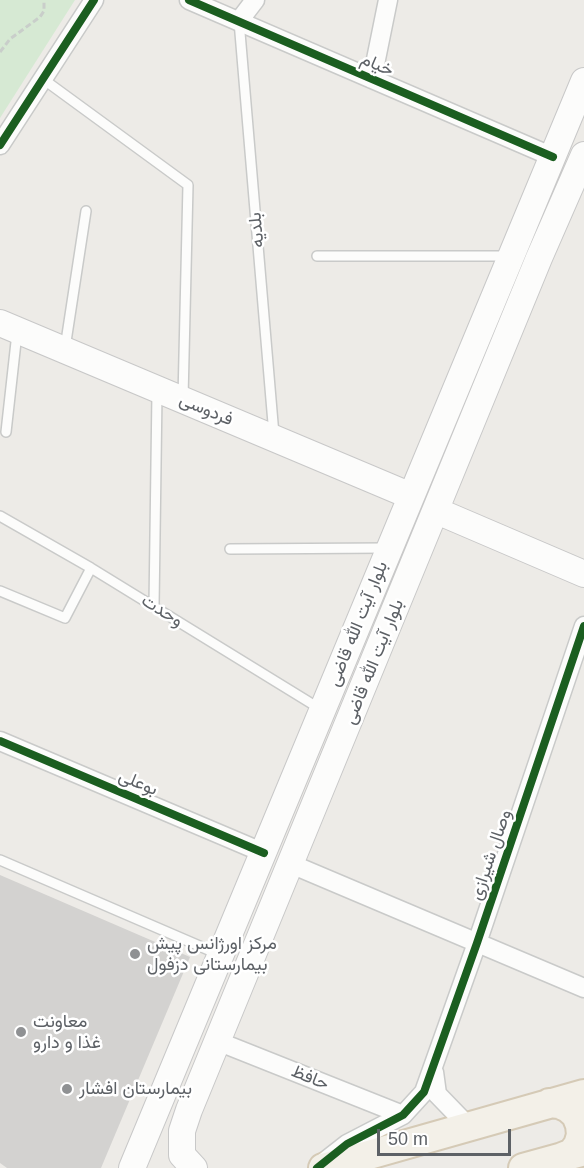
<!DOCTYPE html>
<meta charset="utf-8">
<style>
body{margin:0}
#map{position:relative;width:584px;height:1168px;overflow:hidden;background:#edebe7;font-family:Helvetica,sans-serif}
canvas{display:block}
.scale{position:absolute;left:377px;top:1129px;width:134px;height:27px;box-sizing:border-box;border:3px solid #5d6166;border-top:0;padding-left:8px;font-size:18px;line-height:21px;white-space:nowrap;color:#5d6166;-webkit-text-stroke:4px #fff;paint-order:stroke}
</style>
<div id="map">
<canvas width="584" height="1168"></canvas>
<div class="scale">50 m</div>
</div>
<script>
const g = document.querySelector('canvas').getContext('2d');
g.lineJoin = 'round';
function fill(path, color) { g.fillStyle = color; g.fill(path, 'evenodd'); }
const shape = rows => new Path2D(rows.map(r => 'M' + r).join(''));
function stroke(path, color, width, dash) { g.strokeStyle = color; g.lineWidth = width; g.lineCap = dash ? 'butt' : 'round'; g.setLineDash(dash || []); g.stroke(path); }
function drawText(font, color, halo, rows, align = 'center') {
  g.font = font + ' Helvetica,Vazirmatn,sans-serif'; g.lineWidth = 5; g.setLineDash([]); g.textBaseline = 'middle'; g.strokeStyle = halo; g.fillStyle = color; for (const [text, x, y, turn = 0] of rows) {
    g.save(); g.translate(x, y); g.rotate((+turn || 0) * Math.PI / 180); g.textAlign = isNaN(turn) ? turn : align; if (halo) g.strokeText(text, 0, 0); g.fillText(text, 0, 0); g.restore();
  }
}
fill(shape([
 [0,0,75,0,0,118]
]), '#d6e9d3');
fill(shape([
 [0,875,190,957,101,1168,7,1168,0,1163]
]), '#d3d2d0');
const service = shape([
 [239,21,274,435],
 [43,79,188,185,183,398],
 [317,256,509,256],
 [65,348,86,211],
 [6,432,17,333],
 [0,516,91,568,322,710],
 [230,549,387,548],
 [0,591,65,618,91,568],
 [154,606,157,393],
 [0,860,218,954]
]);
const minor = shape([
 [189,0,553,157],
 [239,21,255,0],
 [372,79,388,0],
 [0,145,94,0],
 [0,741,264,853],
 [291,864,584,988],
 [217,1041,403,1115],
 [434,1072,437,1094,468,1126],
 [324,1162,347,1144,403,1115,424,1092,477,943,584,626]
]);
const secondary = shape([
 [0,323,411,496],
 [437,511,584,574],
 [132,1168,584,81],
 [194,1168,182,1155,182,1131,189,1110,539,258,584,155]
]);
const primary = shape([
 [549,1103,559,1104,568,1108,576,1115,580,1125,581,1135,578,1145,572,1153,562,1157],
 [323,1168,584,1094],
 [523,1168,581,1152]
]);
stroke(service, '#c9cac9', 12);
stroke(minor, '#c9cac9', 21);
stroke(secondary, '#c8c8c8', 28);
stroke(primary, '#d5cab6', 32);
stroke(shape([
 [0,52,10,39,40,17,44,11,44,0]
]), '#c9ceca', 3, [6, 3]);
stroke(service, '#fcfcfb', 9);
stroke(minor, '#fcfcfb', 18);
stroke(secondary, '#fcfcfb', 26);
stroke(primary, '#f3f0e8', 28);
stroke(shape([
 [189,0,553,157],
 [0,145,94,0],
 [0,741,264,853],
 [317,1168,347,1144,403,1115,424,1092,477,943,584,626]
]), '#1b5e20', 8);
for (const [x, y, r, color] of [
 [135,954,6,"#8f9193"],
 [21,1032,6,"#8f9193"],
 [67,1089,6,"#8f9193"]
]) { const dot = new Path2D(); dot.arc(x, y, r, 0, 2 * Math.PI); g.fillStyle = color; g.fill(dot); stroke(dot, '#fff', 2); }
drawText('18px', '#5d6166', '#fff', [
 ["خیام",377,65,23],
 ["بلدیه",257,230,-95],
 ["فردوسی",206,410,23],
 ["وحدت",162,611,32],
 ["بلوار آیت‌ الله قاضی",358,624,-68],
 ["بلوار آیت ‌الله قاضی",374,662,-68],
 ["بوعلی",138,783,23],
 ["وصال شیرازی",491,855,-71],
 ["حافظ",310,1078,22]
]);
drawText('18px', '#5d6166', '#fff', [
 ["مرکز اورژانس پیش",147,944],
 ["بیمارستانی دزفول",147,965],
 ["معاونت",33,1022],
 ["غذا و دارو",33,1043],
 ["بیمارستان افشار",79,1089]
], 'left');
</script>
